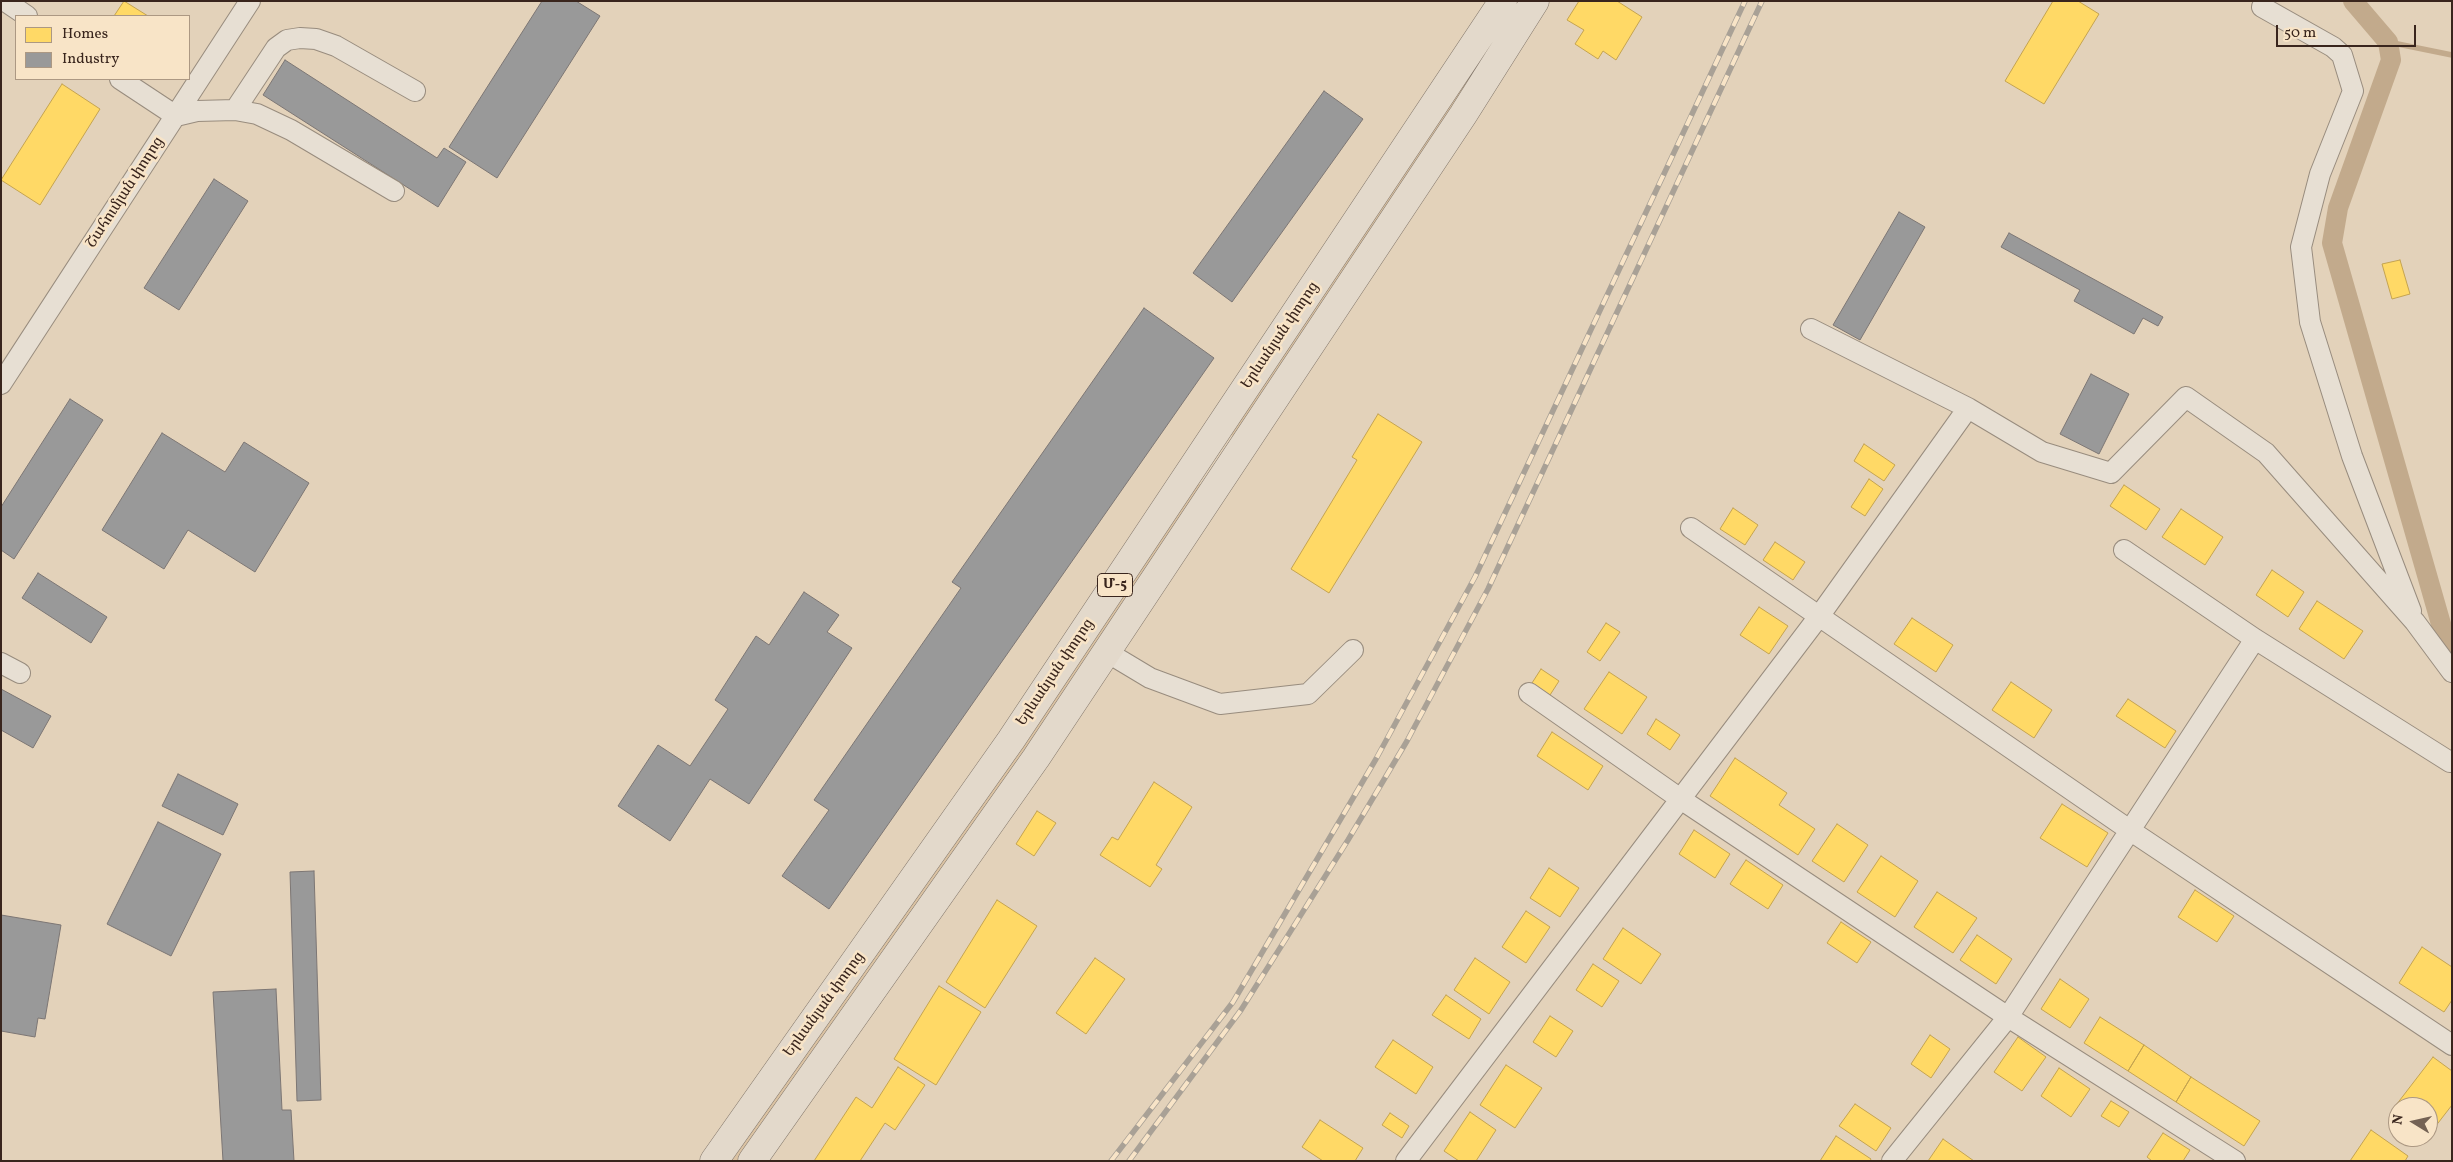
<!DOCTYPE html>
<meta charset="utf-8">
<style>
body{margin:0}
#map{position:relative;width:2453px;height:1162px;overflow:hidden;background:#e3d2ba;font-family:Vollkorn,serif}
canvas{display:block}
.frame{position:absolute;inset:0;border:2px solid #39251d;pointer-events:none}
.legend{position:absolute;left:15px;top:15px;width:175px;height:65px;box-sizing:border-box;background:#f8e4c7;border:1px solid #ac9883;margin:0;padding:6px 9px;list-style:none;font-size:15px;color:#39251d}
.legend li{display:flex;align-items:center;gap:10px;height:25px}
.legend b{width:25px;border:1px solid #ac9883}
.north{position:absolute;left:2388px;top:1097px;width:50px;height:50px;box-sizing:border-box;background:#f8e4c7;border:1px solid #ac9883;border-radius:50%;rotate:279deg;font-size:14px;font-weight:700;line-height:20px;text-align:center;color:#39251d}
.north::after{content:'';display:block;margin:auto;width:18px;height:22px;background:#746254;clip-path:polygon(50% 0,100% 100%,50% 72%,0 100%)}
.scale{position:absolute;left:2276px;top:25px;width:140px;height:22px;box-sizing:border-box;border:2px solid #39251d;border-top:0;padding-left:6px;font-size:15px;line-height:18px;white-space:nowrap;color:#39251d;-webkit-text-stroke:4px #f8e4c7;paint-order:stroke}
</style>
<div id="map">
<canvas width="2453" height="1162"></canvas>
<div class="frame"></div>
<ul class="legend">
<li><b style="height:14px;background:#ffd966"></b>Homes</li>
<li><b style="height:14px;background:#999"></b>Industry</li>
</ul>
<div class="north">N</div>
<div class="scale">50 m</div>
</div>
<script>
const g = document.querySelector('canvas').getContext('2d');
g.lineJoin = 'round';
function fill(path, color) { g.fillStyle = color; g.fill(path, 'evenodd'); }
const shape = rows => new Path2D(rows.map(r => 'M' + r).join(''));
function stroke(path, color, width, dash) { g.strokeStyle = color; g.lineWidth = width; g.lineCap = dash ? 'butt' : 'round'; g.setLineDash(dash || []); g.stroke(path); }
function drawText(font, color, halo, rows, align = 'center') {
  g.font = font + ' Vollkorn,"Noto Serif Armenian",serif'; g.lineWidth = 5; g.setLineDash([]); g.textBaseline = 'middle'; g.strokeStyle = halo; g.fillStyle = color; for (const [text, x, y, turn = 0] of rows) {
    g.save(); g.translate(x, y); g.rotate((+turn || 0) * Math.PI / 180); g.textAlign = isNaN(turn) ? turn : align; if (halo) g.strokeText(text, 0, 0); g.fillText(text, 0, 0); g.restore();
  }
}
fill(shape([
 [1513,1,1528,1,1238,439,1227,433],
 [1197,482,1205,487,1008,785,740,1161,726,1161]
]), '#dbc3a3');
const homes = shape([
 [124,1,148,16,114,16,124,1],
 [1579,1,1617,1,1642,17,1616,60,1603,51,1598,59,1575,44,1584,30,1567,20,1579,1],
 [2053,1,2078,1,2099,14,2044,104,2005,81,2053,1],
 [62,84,100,109,40,205,1,180,62,84],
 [2400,260,2410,294,2392,299,2382,264,2400,260],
 [1378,414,1422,442,1329,593,1291,569,1357,460,1352,457,1378,414],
 [1864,444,1895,465,1884,481,1854,461,1864,444],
 [1869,479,1883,489,1865,516,1851,507,1869,479],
 [2124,485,2160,509,2146,530,2110,506,2124,485],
 [1733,508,1758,525,1745,545,1720,529,1733,508],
 [2181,509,2223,537,2205,565,2162,537,2181,509],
 [1775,542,1805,562,1793,580,1763,560,1775,542],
 [2272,570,2304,592,2288,617,2256,595,2272,570],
 [2317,601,2363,631,2344,659,2299,629,2317,601],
 [1759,607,1788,626,1769,654,1740,635,1759,607],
 [1912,618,1953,645,1936,672,1894,644,1912,618],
 [1606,623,1620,632,1600,661,1587,652,1606,623],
 [1541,669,1559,681,1550,695,1532,683,1541,669],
 [1609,672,1647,697,1622,734,1584,709,1609,672],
 [2011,682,2052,710,2034,738,1992,710,2011,682],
 [2128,699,2176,731,2165,748,2116,716,2128,699],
 [1656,719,1680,735,1670,750,1647,734,1656,719],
 [1552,732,1603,766,1588,790,1537,756,1552,732],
 [1735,758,1787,793,1779,805,1815,829,1798,855,1710,796,1735,758],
 [1154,782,1192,807,1156,865,1162,869,1150,887,1100,855,1112,837,1118,840,1154,782],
 [2062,804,2108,833,2087,867,2040,838,2062,804],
 [1037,811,1056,823,1034,856,1016,844,1037,811],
 [1837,824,1868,845,1844,882,1812,861,1837,824],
 [1694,830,1730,854,1715,878,1679,854,1694,830],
 [1881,856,1918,881,1895,917,1857,892,1881,856],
 [1746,860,1783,885,1768,909,1730,884,1746,860],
 [1549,868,1579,888,1560,917,1530,898,1549,868],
 [2195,890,2234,916,2217,942,2178,917,2195,890],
 [1937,892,1977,918,1953,953,1914,927,1937,892],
 [997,900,1037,926,985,1008,946,982,997,900],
 [1526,911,1550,927,1526,963,1502,947,1526,911],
 [1841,922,1871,942,1857,963,1827,943,1841,922],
 [1623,928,1661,954,1641,984,1603,959,1623,928],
 [1977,935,2012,959,1996,984,1960,960,1977,935],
 [2422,947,2452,967,2452,1000,2444,1012,2399,983,2422,947],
 [1095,958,1125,979,1086,1034,1056,1013,1095,958],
 [1475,958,1510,982,1489,1014,1454,990,1475,958],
 [1593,964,1619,981,1602,1007,1576,990,1593,964],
 [2060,979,2089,999,2070,1028,2041,1009,2060,979],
 [939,986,981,1012,936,1085,894,1059,939,986],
 [1446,995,1481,1019,1469,1039,1432,1015,1446,995],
 [1550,1016,1573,1031,1556,1057,1533,1042,1550,1016],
 [2100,1017,2144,1045,2128,1071,2084,1043,2100,1017],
 [1930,1035,1950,1049,1931,1078,1911,1064,1930,1035],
 [2018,1037,2046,1057,2022,1091,1994,1072,2018,1037],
 [1393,1040,1433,1067,1416,1094,1375,1067,1393,1040],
 [2144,1045,2191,1077,2176,1102,2128,1071,2144,1045],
 [2433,1057,2452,1071,2452,1105,2428,1136,2428,1107,2398,1107,2398,1113,2393,1109,2433,1057],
 [1506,1065,1542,1088,1515,1128,1480,1105,1506,1065],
 [898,1067,925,1085,895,1130,885,1123,860,1161,814,1161,856,1097,872,1108,898,1067],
 [2059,1068,2090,1089,2071,1117,2041,1096,2059,1068],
 [2191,1077,2260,1121,2244,1146,2176,1102,2191,1077],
 [2111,1101,2129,1112,2119,1127,2101,1116,2111,1101],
 [1855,1104,1891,1128,1876,1151,1839,1126,1855,1104],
 [1470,1112,1496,1130,1476,1161,1459,1161,1444,1151,1470,1112],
 [1390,1113,1409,1126,1402,1138,1382,1125,1390,1113],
 [1320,1120,1363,1148,1355,1161,1323,1161,1302,1147,1320,1120],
 [2371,1130,2408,1156,2405,1161,2350,1161,2371,1130],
 [2163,1133,2190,1150,2183,1161,2152,1161,2147,1157,2163,1133],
 [1836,1136,1871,1159,1870,1161,1820,1161,1836,1136],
 [1943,1139,1974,1161,1928,1161,1943,1139]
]);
fill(homes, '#ffd966');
stroke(homes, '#c4a350', 1);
const industry = shape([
 [542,1,576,1,600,16,497,178,449,147,542,1],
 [285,60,437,158,444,148,466,162,438,207,263,95,285,60],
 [1324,91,1363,119,1232,302,1193,273,1324,91],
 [214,179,248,201,179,310,144,288,214,179],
 [1899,212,1925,227,1860,340,1833,325,1899,212],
 [2009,233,2163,317,2158,326,2143,318,2134,334,2074,301,2080,290,2001,247,2009,233],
 [1144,308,1214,358,829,909,782,876,829,810,814,800,961,588,952,582,1144,308],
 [2091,374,2129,394,2099,454,2060,434,2091,374],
 [70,399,103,420,14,559,1,550,1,507,70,399],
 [162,433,225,472,244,442,309,483,255,572,188,530,164,569,102,530,162,433],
 [38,573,107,617,91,643,22,598,38,573],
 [804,592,839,615,827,632,852,648,749,804,710,779,670,841,618,806,658,745,690,766,728,709,715,700,756,636,769,645,804,592],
 [1,689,51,716,33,748,1,730,1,689],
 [178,774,238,804,223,835,162,806,178,774],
 [158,822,221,854,171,956,107,924,158,822],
 [314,871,321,1100,297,1101,290,872,314,871],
 [1,915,61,925,45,1019,38,1018,35,1037,1,1031,1,915],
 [276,989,282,1110,291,1110,294,1161,223,1161,213,992,276,989]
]);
fill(industry, '#999');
stroke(industry, '#7c7674', 1);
stroke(shape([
 [2388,42,2452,55]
]), '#c2aa8c', 5.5);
stroke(shape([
 [2353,1,2388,42,2391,60,2338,208,2332,243,2445,638,2452,647]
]), '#c2aa8c', 20);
const minor = shape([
 [5,1,27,16],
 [2262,7,2333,47,2342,55,2353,91,2320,174,2301,247,2310,322,2352,456,2411,611],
 [120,79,176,116,197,111,235,110,257,114,291,130,394,191],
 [235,110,276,48,287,40,300,38,316,39,336,46,415,91],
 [1811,329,1968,408,2042,452,2111,473,2186,397,2266,453,2415,622,2452,672],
 [1,384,250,1],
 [1691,528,2131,831,2452,1045],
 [2124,550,2255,639,2450,762],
 [1105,651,1150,678,1220,704,1308,694,1353,650],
 [1,663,20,673],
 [1529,693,1682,800,2008,1017,2235,1161],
 [1406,1161,1820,615,1968,408],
 [1892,1161,2008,1017,2255,639]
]);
const highway = shape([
 [714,1161,1011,740,1503,1],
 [752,1161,1036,758,1463,115,1535,1]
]);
stroke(minor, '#988c7e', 22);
stroke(highway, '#817569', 29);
stroke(minor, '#e7dfd3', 20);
stroke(highway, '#e3d9cb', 28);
const rail = shape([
 [1111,1161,1233,1002,1376,759,1475,577,1745,1],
 [1129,1161,1241,1010,1348,840,1407,741,1488,589,1762,1]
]);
stroke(rail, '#a9a196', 5.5);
stroke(rail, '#f8e4c7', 4, [11]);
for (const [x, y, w] of [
 [1115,585,35]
]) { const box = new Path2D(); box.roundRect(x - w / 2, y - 11.5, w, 23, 4); g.fillStyle = '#f8e4c7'; g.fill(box); stroke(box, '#39251d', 1); }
drawText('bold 14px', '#39251d', null, [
 ["Մ-5",1115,585]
]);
drawText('15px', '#39251d', '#f8e4c7', [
 ["Շահումյան փողոց",126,193,-57],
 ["Երևանյան փողոց",1281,336,-56],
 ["Երևանյան փողոց",1056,673,-56],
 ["Երևանյան փողոց",825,1005,-54]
]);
</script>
